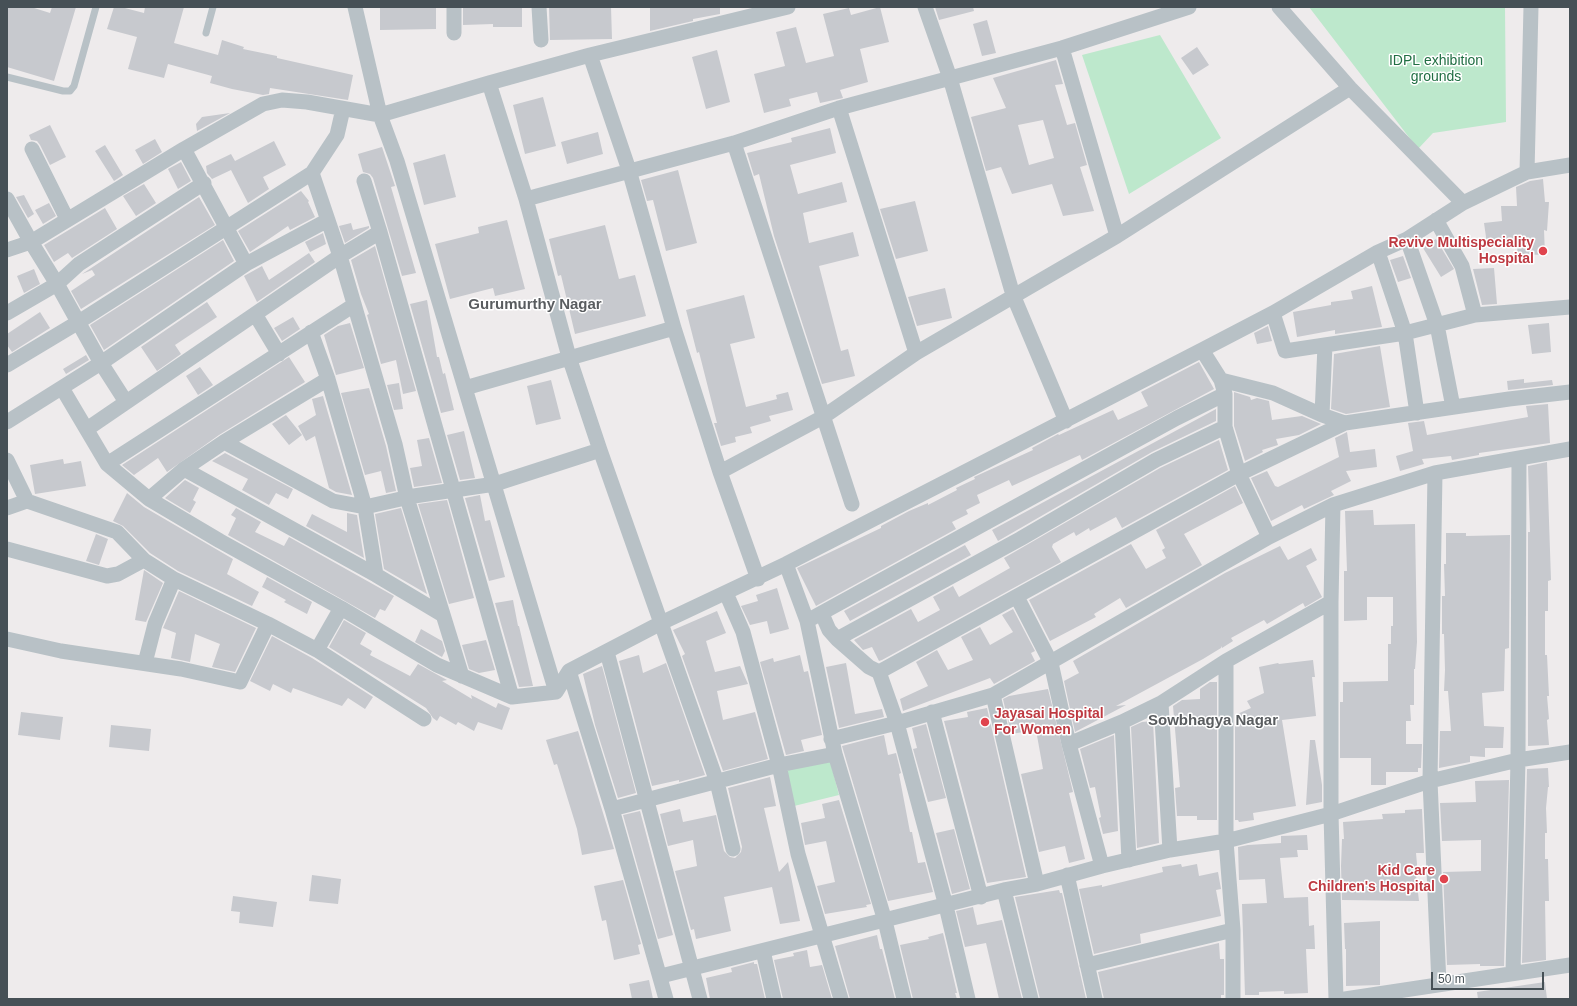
<!DOCTYPE html>
<style>
body{margin:0}
#map{position:relative;width:1577px;height:1006px;overflow:hidden;background:#eeebec;font-family:Helvetica,sans-serif}
canvas{display:block}
.frame{position:absolute;inset:0;border:8px solid #465056;pointer-events:none}
.scale{position:absolute;left:1431px;top:972px;width:113px;height:18px;box-sizing:border-box;border:2px solid #465056;border-top:0;padding-left:5px;font-size:12px;line-height:14px;white-space:nowrap;color:#465056;-webkit-text-stroke:3px #fff;paint-order:stroke}
</style>
<div id="map">
<canvas width="1577" height="1006"></canvas>
<div class="frame"></div>
<div class="scale">50 m</div>
</div>
<script>
const g = document.querySelector('canvas').getContext('2d');
g.lineJoin = 'round';
function fill(path, color) { g.fillStyle = color; g.fill(path, 'evenodd'); }
const shape = rows => new Path2D(rows.map(r => 'M' + r).join(''));
function stroke(path, color, width, dash) { g.strokeStyle = color; g.lineWidth = width; g.lineCap = dash ? 'butt' : 'round'; g.setLineDash(dash || []); g.stroke(path); }
function drawText(font, color, halo, rows, align = 'center') {
  g.font = font + ' Helvetica,sans-serif'; g.lineWidth = 3; g.setLineDash([]); g.textBaseline = 'middle'; g.strokeStyle = halo; g.fillStyle = color; for (const [text, x, y, turn = 0] of rows) {
    g.save(); g.translate(x, y); g.rotate((+turn || 0) * Math.PI / 180); g.textAlign = isNaN(turn) ? turn : align; if (halo) g.strokeText(text, 0, 0); g.fillText(text, 0, 0); g.restore();
  }
}
fill(shape([
 [1309,7,1505,7,1506,122,1433,133,1418,149],
 [1160,35,1221,138,1129,194,1082,55],
 [830,760,839,795,794,806,785,771]
]), '#bde8cc');
fill(shape([
 [7,7,31,7,50,13,52,7,76,7,54,81,7,67],
 [114,7,121,7,144,13,145,7,184,7,174,43,218,55,222,40,244,47,243,49,277,56,277,58,353,75,348,100,270,88,269,94,263,95,232,89,210,83,212,76,168,64,164,78,128,69,137,37,107,29],
 [380,7,436,7,436,29,380,30],
 [463,7,522,7,522,27,493,27,493,24,463,25],
 [549,7,611,7,612,39,550,40],
 [650,7,720,7,720,14,693,19,693,21,650,31],
 [880,7,889,42,860,49,868,82,840,90,843,98,820,103,817,92,789,99,791,106,764,113,754,74,785,66,776,32,796,27,806,63,834,56,823,14,849,8,851,15],
 [935,7,973,7,974,11,939,20],
 [987,20,996,53,982,56,973,24],
 [1197,47,1209,65,1193,75,1181,58],
 [717,50,730,102,706,109,692,57],
 [1056,60,1063,84,1055,85,1067,125,1075,123,1087,165,1080,167,1094,211,1063,216,1052,184,1012,194,1001,167,986,171,971,117,1006,108,993,78],
 [1043,120,1054,158,1029,165,1018,125],
 [543,97,556,146,525,154,513,105],
 [230,113,197,131,196,124,202,117],
 [50,125,66,157,50,165,40,145,37,141,31,140,29,135],
 [830,128,836,153,790,165,798,194,842,182,847,202,803,213,809,243,853,232,859,256,819,266,841,351,848,349,855,376,822,384,774,236,759,174,754,176,747,153,792,142,791,138],
 [598,132,603,154,567,164,561,142],
 [155,139,162,152,143,164,135,150],
 [274,141,286,165,263,177,269,189,248,203,231,170,212,179,207,173,206,166,231,154,235,161],
 [105,145,123,175,114,181,95,151],
 [382,147,395,186,391,187,416,273,402,276,373,178,370,174,363,172,358,154],
 [445,154,456,197,424,205,413,163],
 [181,162,191,181,178,189,168,169],
 [678,170,697,243,666,251,653,200,647,201,641,180],
 [1543,179,1545,202,1549,202,1547,231,1544,230,1545,255,1517,254,1518,239,1487,244,1484,223,1502,221,1501,206,1517,206,1516,187,1530,181],
 [144,184,156,203,136,216,123,196],
 [301,191,309,201,308,202,315,217,290,230,288,226,250,252,238,231],
 [24,195,34,214,28,218,16,197],
 [199,197,215,225,81,309,71,291,95,275,92,270,82,274],
 [915,201,928,251,896,259,880,209],
 [49,203,56,216,43,224,35,210],
 [105,208,117,229,72,258,68,253,54,262,44,245],
 [507,220,525,289,495,296,493,288,450,299,435,244,479,233,478,227],
 [351,223,353,230,369,226,369,228,345,243,339,226],
 [605,225,619,279,635,275,646,316,575,334,561,275,558,276,549,239],
 [323,233,326,244,310,252,305,242],
 [1436,239,1454,269,1441,277,1423,248],
 [223,240,234,261,104,350,90,325],
 [375,246,416,391,403,394,396,360,381,364,367,315,369,314,361,294,351,260],
 [309,253,315,262,257,302,244,276,262,266,269,280],
 [1403,256,1411,278,1398,282,1390,260],
 [1494,268,1497,304,1482,305,1473,269],
 [34,269,40,284,24,293,17,276],
 [1372,286,1382,327,1335,334,1335,330,1297,337,1293,312,1331,305,1331,302,1353,299,1351,291],
 [945,288,952,318,917,326,908,297],
 [744,295,755,338,730,344,746,407,777,399,776,395,788,392,793,410,769,416,771,421,750,427,752,433,735,437,736,442,721,446,714,423,717,423,699,352,697,353,686,310],
 [427,300,437,357,439,357,443,374,445,373,454,410,441,413,410,304],
 [207,302,217,317,175,345,181,354,157,371,141,347],
 [40,312,50,328,12,352,7,345,7,334],
 [293,317,300,329,282,341,274,328],
 [350,323,364,368,336,375,324,335,338,326],
 [1549,323,1551,352,1532,354,1528,325],
 [1268,326,1272,341,1257,344,1254,333],
 [1380,346,1390,407,1346,414,1331,409,1334,354],
 [86,355,89,360,66,374,63,369],
 [289,357,305,382,219,435,167,472,158,458,134,475,122,465],
 [1199,362,1214,389,1082,460,1080,455,1012,486,1009,480,977,495,980,503,966,510,968,514,952,522,956,529,816,606,797,568,881,528,881,526,909,511,928,503,928,505,957,490,956,488,975,479,974,477,1033,450,1032,448,1058,434,1059,435,1113,410,1118,420,1148,406,1141,392],
 [200,367,213,385,198,395,186,376],
 [1524,379,1524,383,1552,380,1553,385,1508,390,1507,381],
 [551,380,561,419,536,425,527,386],
 [399,383,403,409,394,410,387,385],
 [369,388,386,446,396,491,386,493,381,471,365,475,341,393],
 [1234,392,1250,397,1251,400,1257,398,1269,401,1272,420,1302,416,1321,424,1299,435,1276,439,1278,445,1262,450,1263,452,1245,461,1234,426],
 [323,396,352,495,336,492,329,488,315,436,306,441,298,426,316,415,312,399],
 [1548,404,1550,443,1479,453,1479,455,1452,460,1451,456,1422,459,1424,464,1400,471,1396,456,1413,451,1408,423,1424,421,1427,435,1528,417,1526,406],
 [1216,409,1216,421,1152,452,998,541,992,530],
 [286,415,302,435,289,445,272,424],
 [464,431,475,478,460,480,447,435],
 [1347,432,1350,452,1375,449,1377,467,1346,471,1351,481,1331,491,1334,495,1304,509,1302,505,1271,521,1251,478,1267,471,1275,486,1278,487,1339,457,1335,438],
 [429,438,442,483,414,487,410,468,422,466,417,440],
 [1219,440,1228,470,1122,528,1116,517,1090,531,1089,528,1076,536,1074,532,1053,544,1052,547,1061,562,882,660,879,661,872,647,863,650,854,640,911,609,918,622,940,610,933,597,953,586,959,597,1010,568,1004,558,1160,468],
 [225,453,293,489,288,499,276,493,269,505,242,490,248,479,212,461],
 [63,459,64,464,81,461,86,486,35,494,30,465],
 [1547,462,1551,580,1548,581,1548,611,1545,611,1545,655,1547,655,1549,696,1547,696,1549,719,1547,720,1549,745,1528,746,1528,532,1530,532,1528,466],
 [185,480,199,488,193,500,196,502,190,513,165,498],
 [1235,486,1243,503,1184,534,1202,565,1126,608,1120,598,1094,614,1096,617,1050,641,1029,600,1131,544,1146,569,1166,558,1162,550,1165,548,1156,530],
 [127,493,144,507,233,559,227,574,259,592,252,606,178,571,150,553,123,526,113,521],
 [480,495,485,521,490,520,505,577,489,581,465,498],
 [447,500,474,598,449,604,418,504],
 [236,508,261,522,255,532,284,546,289,537,394,596,385,611,380,609,375,618,228,535,236,518,231,515],
 [401,508,427,594,384,569,375,514],
 [1373,510,1374,525,1415,524,1417,642,1415,669,1414,669,1414,705,1410,705,1411,721,1406,721,1406,744,1422,744,1421,768,1418,768,1418,772,1386,772,1386,785,1371,785,1371,758,1340,758,1340,702,1343,702,1343,682,1388,681,1388,644,1391,644,1391,626,1393,626,1393,597,1367,597,1367,620,1344,621,1344,571,1347,571,1345,511],
 [347,513,357,515,364,558,306,526,312,514,347,532],
 [1446,533,1466,533,1466,536,1510,535,1509,648,1505,649,1504,691,1482,693,1484,726,1504,727,1503,748,1485,748,1485,757,1470,756,1470,762,1439,768,1440,731,1451,731,1448,691,1444,691,1445,670,1444,634,1442,634,1442,596,1445,596,1444,564,1446,564],
 [96,534,108,539,99,565,86,561],
 [965,545,971,555,850,621,844,611],
 [1280,546,1288,560,1311,548,1317,560,1306,566,1322,597,1305,607,1303,603,1267,624,1264,620,1231,638,1233,641,1222,648,1221,646,1221,648,1203,659,1116,706,1126,705,1075,732,1064,681,1079,673,1073,661,1225,573],
 [144,570,163,583,146,622,135,620],
 [267,577,312,602,307,614,284,602,286,600,262,587],
 [777,588,789,629,770,634,767,621,750,625,741,606,758,601,756,595],
 [179,591,256,628,235,672,212,667,220,644,195,634,190,662,171,658,176,633,163,628],
 [513,600,518,626,519,626,533,686,519,687,495,603],
 [1013,609,1035,651,1031,653,1035,661,994,684,990,678,903,711,900,699,928,686,916,662,937,650,948,670,973,660,961,637,980,627,990,645,1013,632,1002,615],
 [717,611,726,633,706,641,715,672,740,666,748,684,717,691,723,720,755,712,768,759,723,771,682,656,685,654,673,630],
 [344,620,366,633,360,644,372,651,370,655,410,676,418,664,447,680,442,681,472,699,471,695,496,708,498,703,510,708,502,730,478,722,474,731,458,722,456,725,440,716,437,721,433,718,426,708,329,647],
 [421,629,442,641,445,651,442,657,415,642],
 [272,636,312,658,373,697,365,709,348,698,342,706,293,688,291,693,273,684,270,691,250,681],
 [486,640,495,670,479,673,469,669,462,645],
 [639,655,643,673,666,663,705,775,679,782,679,780,652,786,619,661],
 [800,655,804,672,808,671,822,735,801,740,804,751,786,755,760,662,773,658,774,662],
 [1313,660,1315,677,1312,677,1316,716,1282,720,1296,806,1253,813,1254,820,1239,822,1238,820,1235,820,1235,715,1251,708,1247,701,1264,693,1259,667,1278,663,1279,664],
 [846,663,855,714,882,709,884,717,839,728,826,667],
 [602,666,636,793,618,798,595,725,583,674],
 [1210,682,1217,682,1217,820,1197,820,1197,816,1177,816,1175,788,1180,787,1173,706,1182,700,1200,699,1200,689],
 [1048,689,1073,792,1069,793,1085,859,1069,863,1065,846,1039,852,1021,774,1043,769,1036,730,1011,734,1003,699,1009,696],
 [987,708,1026,877,987,883,944,721,968,717,967,712],
 [21,712,63,717,60,740,18,735],
 [1153,721,1159,843,1137,848,1131,727,1142,722],
 [926,724,946,798,928,802,913,749,917,748,912,728],
 [111,725,151,729,149,751,109,747],
 [578,731,614,849,582,855,577,829,557,764,554,765,546,740],
 [884,735,888,755,896,753,901,773,899,774,910,832,912,832,918,863,925,862,933,892,888,901,842,746],
 [1114,735,1118,831,1103,834,1099,818,1101,817,1095,787,1090,788,1080,749],
 [1310,740,1315,740,1322,785,1322,802,1306,805],
 [1548,768,1549,787,1548,787,1546,808,1547,833,1545,833,1545,859,1548,859,1549,901,1545,901,1546,960,1522,963,1527,769],
 [770,777,776,806,764,808,779,872,788,862,800,921,780,924,772,887,724,897,731,931,696,939,694,929,691,930,675,871,697,866,693,840,668,846,660,814,680,809,683,822,716,815,724,851,730,857,735,858,741,852,742,847,728,788],
 [1509,780,1504,966,1480,966,1480,964,1447,965,1443,872,1481,871,1481,840,1442,841,1440,803,1476,802,1475,781],
 [839,800,871,904,866,905,867,907,825,914,817,886,835,882,826,841,805,845,801,823,825,818,822,804],
 [1422,809,1424,853,1416,853,1418,875,1416,875,1419,901,1342,900,1341,866,1342,839,1344,839,1343,822,1383,819,1382,814,1405,813,1405,810],
 [640,811,673,935,658,939,623,815],
 [954,829,970,889,952,894,936,833],
 [1307,835,1308,850,1297,850,1298,857,1280,858,1284,898,1308,897,1309,926,1314,925,1315,949,1306,949,1308,993,1284,994,1284,991,1259,992,1259,995,1245,995,1242,904,1267,903,1265,879,1239,880,1238,847,1248,845,1281,843,1281,836],
 [1181,864,1182,867,1197,864,1199,876,1218,872,1221,889,1216,890,1221,916,1140,934,1141,943,1094,954,1079,889,1102,885,1102,887,1163,872,1162,867],
 [312,875,341,879,338,904,309,901],
 [623,880,641,944,638,945,640,954,614,960,606,920,602,921,594,886],
 [1059,890,1060,893,1062,893,1086,999,1040,999,1015,897],
 [233,896,277,902,273,927,239,923,240,912,231,911],
 [973,907,977,925,1002,920,1022,999,999,999,986,943,965,947,956,911],
 [1380,921,1380,985,1346,986,1346,949,1345,949,1344,923],
 [943,933,957,993,955,993,957,999,913,999,900,945,929,939,928,937],
 [877,935,880,949,882,949,895,999,850,999,835,946],
 [1219,943,1220,959,1224,959,1224,995,1221,995,1221,999,1104,999,1098,972],
 [807,950,810,967,822,965,832,999,783,999,774,960,794,956,793,953],
 [754,962,754,964,757,964,765,999,710,999,706,978,732,972,731,968],
 [649,980,653,999,632,999,629,984],
 [1545,982,1547,999,1478,999,1477,992]
]), '#c7c9ce');
stroke(shape([
 [206,33,213,7],
 [7,77,63,91,70,91,74,86,96,7]
]), '#b8c1c6', 7);
stroke(shape([
 [355,7,380,115,397,161,556,692],
 [539,7,541,40],
 [925,7,950,78,1013,295,1066,421],
 [1279,7,1350,88,1463,203],
 [454,33,454,7],
 [1062,48,1117,236],
 [590,55,629,170,674,328,720,472,758,579],
 [489,83,526,199,569,357,600,450,717,782,733,849],
 [839,108,916,353],
 [734,143,852,504],
 [32,149,67,219],
 [184,149,246,264],
 [1527,172,1531,7],
 [312,173,337,135,343,109],
 [364,181,380,232],
 [7,199,31,242,57,284,101,363,126,402],
 [526,199,734,143,839,108,1062,48,1189,7],
 [1436,220,1462,266,1475,315],
 [1407,239,1437,325,1453,407],
 [7,250,31,242,184,149,263,104,282,100,307,102,380,115,489,83,590,55,788,7],
 [1378,252,1405,333,1417,413],
 [7,313,57,284,79,264,204,183],
 [1273,313,1285,351,1405,333,1475,315,1570,307],
 [255,314,279,354],
 [311,332,328,379,365,507,376,575],
 [1202,350,1221,380,1225,394,1225,427,1239,474,1269,537],
 [7,365,77,323,312,173,340,256,395,444,407,498,462,676],
 [1221,380,1273,393,1322,415,1345,423,1509,399,1570,392],
 [62,388,107,464,149,499,220,541,341,608,437,665,512,697,556,692,569,671,661,623,786,564,1202,350,1273,313,1378,252,1407,239,1463,203,1527,172,1570,165],
 [465,388,674,328],
 [1322,415,1325,345],
 [7,422,101,363,246,264,328,220],
 [87,429,340,256,380,232,512,697],
 [224,442,333,501,365,507,414,496,495,484,600,450],
 [7,460,27,501,117,532,144,560,174,579,268,624,317,650,424,719],
 [107,464,354,305],
 [184,469,376,575,443,615],
 [720,472,823,417,916,353,1117,236,1350,88],
 [1435,473,1430,781,1439,984],
 [149,499,184,469,224,442,328,379],
 [1333,505,1331,602,1331,814,1336,999],
 [7,508,27,501],
 [7,549,107,576,118,574,144,560],
 [786,564,807,621,835,754,885,921,904,999],
 [726,593,743,632,779,765,798,854,841,999],
 [1017,597,1051,663,1069,744,1102,866],
 [822,614,829,630,837,639,869,667,879,672,897,723,946,906,968,999],
 [807,621,1177,418,1225,394],
 [7,639,61,651,181,669,240,682,268,624],
 [837,639,1020,539,1156,460,1225,427],
 [317,650,341,608],
 [607,652,700,999],
 [1226,661,1226,841,1233,930,1233,999],
 [145,663,155,624,174,579],
 [569,671,612,809,666,999],
 [879,672,1239,474,1345,423],
 [993,695,1037,884],
 [1161,703,1170,850],
 [932,712,981,897],
 [1122,722,1129,860],
 [831,739,897,723,993,695,1269,537,1333,505,1435,473,1570,449],
 [1069,744,1122,722,1161,703,1226,661,1331,602],
 [612,809,779,765,835,754],
 [1067,875,1095,999],
 [1004,890,1031,999],
 [763,951,774,999],
 [1087,965,1233,930],
 [1513,973,1518,760,1519,458],
 [661,976,1004,890,1037,884,1102,866,1170,850,1226,841,1331,814,1430,781,1518,760,1570,752],
 [1345,999,1570,965]
]), '#b8c1c6', 15);
for (const [x, y, r, color] of [
 [1543,251,5,"#e0444e"],
 [985,722,5,"#e0444e"],
 [1444,879,5,"#e0444e"]
]) { const dot = new Path2D(); dot.arc(x, y, r, 0, 2 * Math.PI); g.fillStyle = color; g.fill(dot); stroke(dot, '#fff', 1.5); }
drawText('14px', '#206e43', '#fff', [
 ["IDPL exhibition",1436,61],
 ["grounds",1436,77]
]);
drawText('bold 14px', '#be3a42', '#fff', [
 ["Revive Multispeciality",1534,243],
 ["Hospital",1534,259],
 ["Jayasai Hospital",994,714,"left"],
 ["For Women",994,730,"left"],
 ["Kid Care",1435,871],
 ["Children's Hospital",1435,887]
], 'right');
drawText('bold 15px', '#595c5f', '#fff', [
 ["Gurumurthy Nagar",535,305],
 ["Sowbhagya Nagar",1213,721]
]);
</script>
